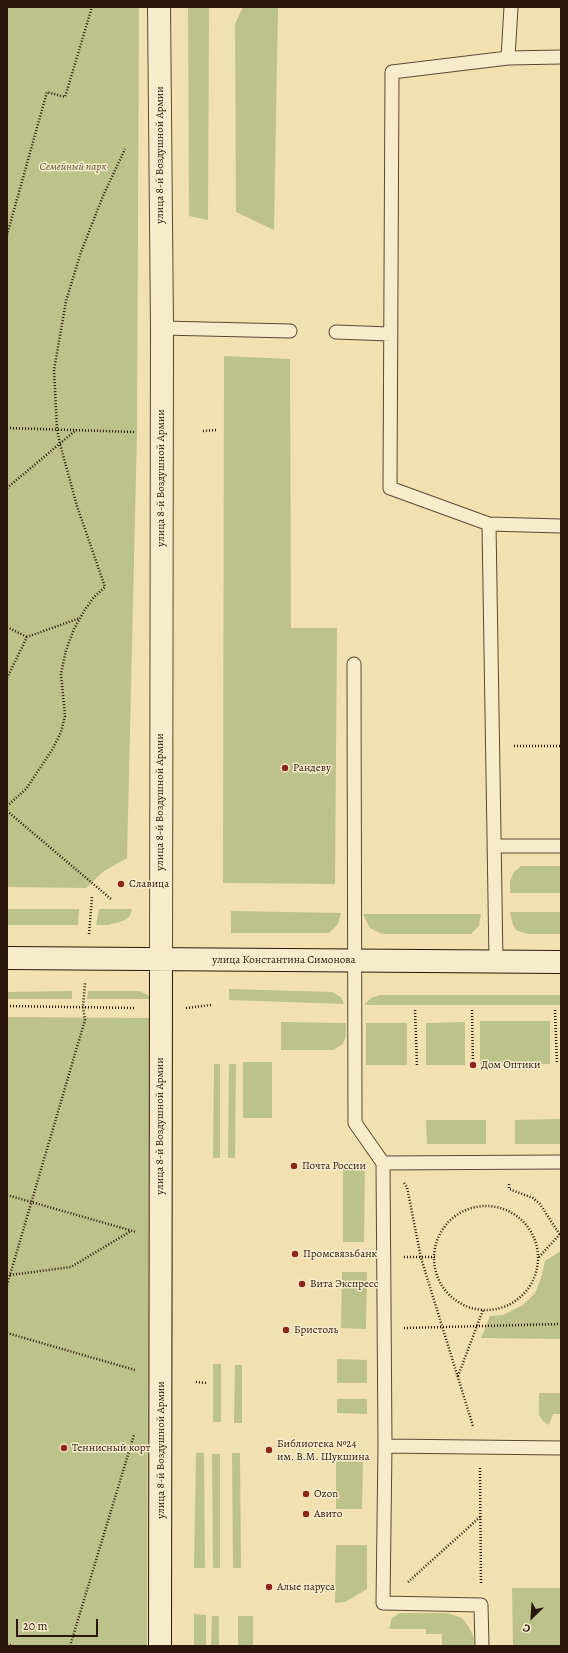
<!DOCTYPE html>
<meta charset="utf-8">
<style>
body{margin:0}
#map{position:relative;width:568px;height:1653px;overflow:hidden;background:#f1e1b0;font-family:Alegreya,serif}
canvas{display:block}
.frame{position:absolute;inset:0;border:8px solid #2a1609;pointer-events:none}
.north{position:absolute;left:512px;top:1597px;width:40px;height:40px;-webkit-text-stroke:3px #f6eccc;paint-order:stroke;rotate:205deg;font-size:11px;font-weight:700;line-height:16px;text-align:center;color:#2a1609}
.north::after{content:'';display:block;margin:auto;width:14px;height:18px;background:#2a1609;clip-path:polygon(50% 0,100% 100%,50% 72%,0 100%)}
.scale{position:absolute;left:16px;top:1619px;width:82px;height:18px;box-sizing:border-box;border:2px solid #2a1609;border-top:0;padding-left:5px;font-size:12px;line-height:14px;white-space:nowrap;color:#2a1609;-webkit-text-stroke:3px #f6eccc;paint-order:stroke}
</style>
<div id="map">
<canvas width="568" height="1653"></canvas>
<div class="frame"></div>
<div class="north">С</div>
<div class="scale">20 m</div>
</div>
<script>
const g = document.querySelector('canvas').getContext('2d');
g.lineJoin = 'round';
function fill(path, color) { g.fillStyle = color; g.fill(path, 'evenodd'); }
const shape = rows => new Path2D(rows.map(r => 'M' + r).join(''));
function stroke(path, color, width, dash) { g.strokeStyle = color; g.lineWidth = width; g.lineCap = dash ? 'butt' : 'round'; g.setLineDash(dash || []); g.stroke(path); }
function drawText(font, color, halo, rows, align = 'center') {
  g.font = font + ' Alegreya,serif'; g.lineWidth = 3; g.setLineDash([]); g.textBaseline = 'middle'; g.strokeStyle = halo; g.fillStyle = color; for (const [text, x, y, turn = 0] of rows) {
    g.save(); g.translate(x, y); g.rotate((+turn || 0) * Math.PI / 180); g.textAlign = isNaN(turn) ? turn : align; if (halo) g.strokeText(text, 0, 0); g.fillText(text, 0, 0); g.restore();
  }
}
fill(shape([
 [7,7,139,7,137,432,127,858,104,871,86,888,7,887],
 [188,7,209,7,208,220,189,216],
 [243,7,278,7,274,230,236,212,235,24],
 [224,356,290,359,291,628,337,628,335,884,223,883],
 [521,866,561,866,561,893,510,893,510,881,514,872],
 [7,909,79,909,78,925,7,925],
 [99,909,132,909,130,916,123,921,108,925,96,925],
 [231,911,341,913,338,924,329,933,231,933],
 [510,912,561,912,561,934,527,934,516,930,513,925],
 [363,914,481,914,479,926,471,934,382,934,370,928],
 [229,989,332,992,341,997,344,1004,229,1000],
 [72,991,72,999,7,999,7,992],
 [88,991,139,991,148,995,150,999,87,999],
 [380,995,561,995,561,1005,364,1005,371,998],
 [7,1017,149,1018,147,1646,7,1646],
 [480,1021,550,1021,550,1064,480,1064],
 [281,1022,346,1023,346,1036,343,1044,333,1050,281,1050],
 [465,1022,465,1065,426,1065,426,1023],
 [366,1023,407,1023,407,1065,366,1065],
 [243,1062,272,1062,272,1118,243,1118],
 [214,1064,220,1064,220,1158,213,1158],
 [229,1064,236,1064,235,1158,228,1158],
 [561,1119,561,1144,515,1144,515,1120],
 [426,1120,486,1120,486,1144,427,1144],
 [343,1166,365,1166,364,1242,343,1242],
 [561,1251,561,1339,481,1338,490,1316,503,1315,523,1305,535,1293,541,1278,545,1261],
 [342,1272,367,1272,366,1329,341,1328],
 [337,1359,367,1360,367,1383,337,1383],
 [213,1364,221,1364,221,1422,213,1422],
 [235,1365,242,1365,242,1423,234,1423],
 [539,1393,561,1393,561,1414,553,1414,549,1425,543,1421,539,1415],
 [337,1399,367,1399,367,1414,337,1413],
 [196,1453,204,1453,205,1568,194,1568],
 [232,1453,240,1453,241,1568,233,1568],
 [212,1454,220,1454,220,1568,213,1568],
 [336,1457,358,1457,363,1462,362,1509,336,1509],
 [336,1545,367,1545,367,1589,345,1602,335,1603],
 [512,1588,561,1588,561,1646,513,1646],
 [400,1613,447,1613,462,1618,469,1627,474,1638,474,1646,442,1646,442,1634,426,1634,426,1629,389,1629,392,1618],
 [194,1614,206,1615,206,1646,194,1646],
 [212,1616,219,1616,219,1646,211,1646],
 [238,1616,253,1616,253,1646,238,1646]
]), '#bcc28a');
const lane = shape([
 [511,7,508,58,392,72,390,488,489,524,561,526],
 [508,58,561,57],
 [162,328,290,331],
 [336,332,390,334],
 [489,524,496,961],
 [354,664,355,1123,383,1163,385,1446],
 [494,846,561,846],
 [383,1163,561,1162],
 [482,1646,481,1605,383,1603,385,1446,561,1448]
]);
const street = shape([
 [159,7,162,328,161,959]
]);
const secondary = shape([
 [7,958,561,962],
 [160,1646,161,959]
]);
stroke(lane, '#5c4933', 15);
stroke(street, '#5c4933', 24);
stroke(secondary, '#2a1609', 24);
stroke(shape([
 [7,235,47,92,65,97,92,7],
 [7,428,136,432],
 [203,431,217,430],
 [7,488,76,430],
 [7,627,27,637],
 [7,678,27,637,80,618],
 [514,746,561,746],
 [7,806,26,789,52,750,61,732,65,716,61,674,66,650,74,629,84,611,94,597,105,587,77,506,60,444,57,429,54,370,66,301,81,252,103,196,125,149],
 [7,811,111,899],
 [89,934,92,897],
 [7,1006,135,1008],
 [186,1008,211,1005],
 [415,1010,417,1065],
 [472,1010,473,1065],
 [555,1010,557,1064],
 [404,1183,407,1187,421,1258,473,1426],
 [509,1184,509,1189,533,1198,540,1204,560,1235],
 [7,1195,136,1232],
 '434 1258a52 52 0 1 1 104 0a52 52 0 1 1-104 0Z',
 [404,1257,435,1257],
 [539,1257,561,1233],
 [10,1275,71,1267,131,1231],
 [7,1285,85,1020,83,1006,85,983],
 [404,1328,561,1324],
 [7,1333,135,1370],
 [458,1376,483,1310],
 [196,1382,207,1383],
 [480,1468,481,1585],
 [408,1582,480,1517],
 [7,1644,13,1646],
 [70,1646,134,1435]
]), '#2a1609', 2.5, [1, 2]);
stroke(lane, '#f6eccc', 13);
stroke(street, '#f6eccc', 22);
stroke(secondary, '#f6eccc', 22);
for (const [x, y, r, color] of [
 [285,768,4,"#8f2418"],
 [121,884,4,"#8f2418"],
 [473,1065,4,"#8f2418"],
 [294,1166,4,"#8f2418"],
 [295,1254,4,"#8f2418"],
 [302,1284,4,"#8f2418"],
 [286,1330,4,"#8f2418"],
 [64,1448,4,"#8f2418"],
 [269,1450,4,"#8f2418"],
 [306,1494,4,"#8f2418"],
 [306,1514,4,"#8f2418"],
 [269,1587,4,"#8f2418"]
]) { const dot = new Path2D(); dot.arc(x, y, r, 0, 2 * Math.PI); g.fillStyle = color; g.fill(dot); stroke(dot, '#f6eccc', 1.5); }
drawText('11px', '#2a1609', '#f6eccc', [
 ["улица 8-й Воздушной Армии",160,155,-90],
 ["улица 8-й Воздушной Армии",161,478,-90],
 ["улица 8-й Воздушной Армии",160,802,-90],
 ["улица Константина Симонова",284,960],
 ["улица 8-й Воздушной Армии",160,1126,-90],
 ["улица 8-й Воздушной Армии",161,1450,-90]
]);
drawText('italic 11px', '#5d5236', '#f6eccc', [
 ["Семейный парк",73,167]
]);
drawText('11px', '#2a1609', '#f6eccc', [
 ["Рандеву",293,768],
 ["Славица",129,884],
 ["Дом Оптики",481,1065],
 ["Почта России",302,1166],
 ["Промсвязьбанк",303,1254],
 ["Вита Экспресс",310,1284],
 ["Бристоль",294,1330],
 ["Библиотека №24",277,1444],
 ["им. В.М. Шукшина",277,1457],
 ["Теннисный корт",72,1448],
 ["Ozon",314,1494],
 ["Авито",314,1514],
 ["Алые паруса",277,1587]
], 'left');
</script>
